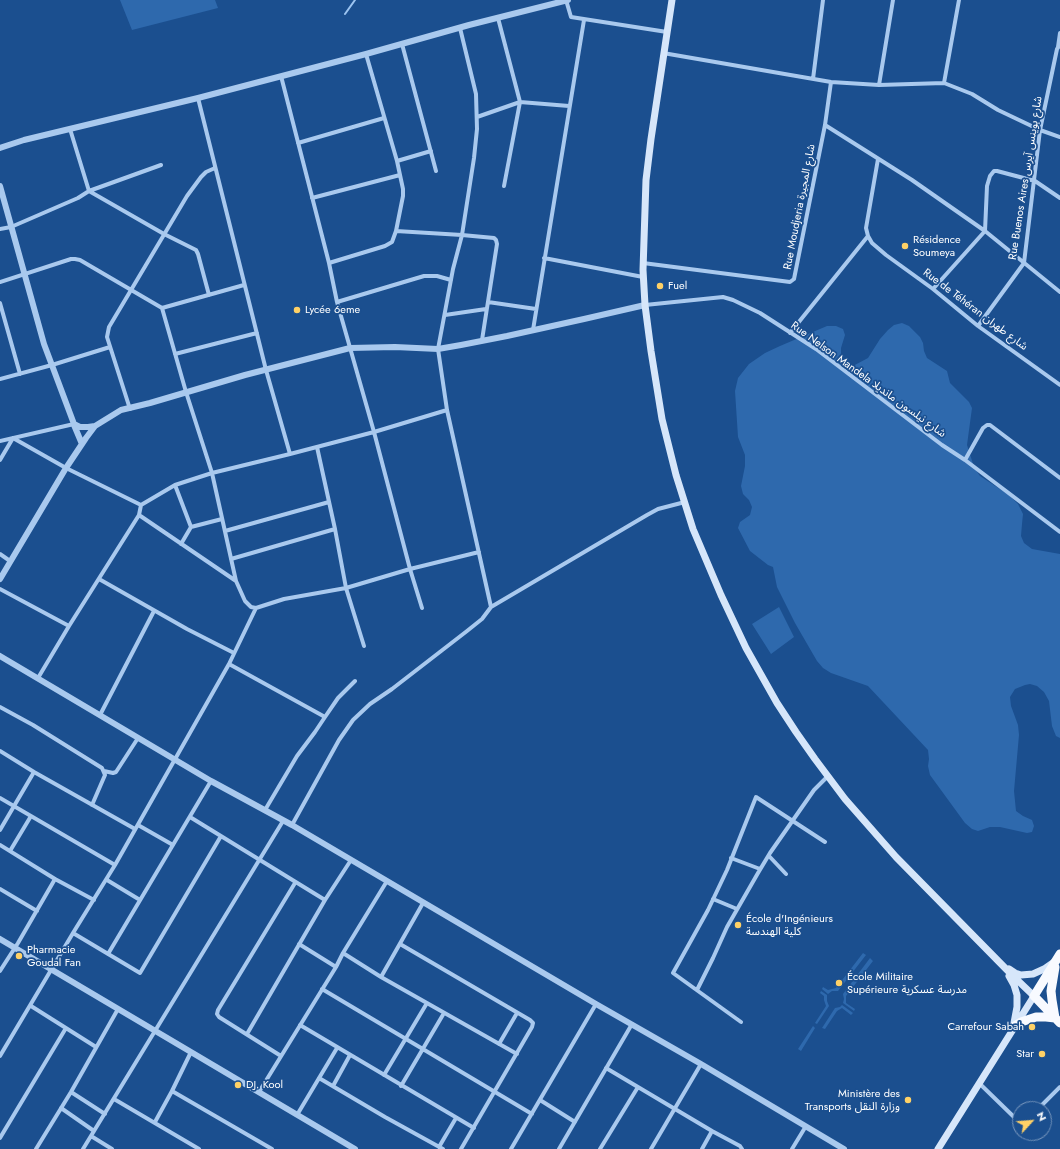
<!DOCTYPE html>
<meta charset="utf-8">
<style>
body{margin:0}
#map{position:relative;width:1060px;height:1149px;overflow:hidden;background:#1b4f8f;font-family:Jost,sans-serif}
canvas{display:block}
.north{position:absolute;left:1012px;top:1101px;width:40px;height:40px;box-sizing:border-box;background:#1b4f8f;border:1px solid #7695bc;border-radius:50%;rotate:64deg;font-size:11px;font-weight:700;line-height:16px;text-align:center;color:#fff}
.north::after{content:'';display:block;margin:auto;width:14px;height:18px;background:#ffd166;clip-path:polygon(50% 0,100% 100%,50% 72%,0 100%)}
</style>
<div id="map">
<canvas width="1060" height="1149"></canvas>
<div class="north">N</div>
</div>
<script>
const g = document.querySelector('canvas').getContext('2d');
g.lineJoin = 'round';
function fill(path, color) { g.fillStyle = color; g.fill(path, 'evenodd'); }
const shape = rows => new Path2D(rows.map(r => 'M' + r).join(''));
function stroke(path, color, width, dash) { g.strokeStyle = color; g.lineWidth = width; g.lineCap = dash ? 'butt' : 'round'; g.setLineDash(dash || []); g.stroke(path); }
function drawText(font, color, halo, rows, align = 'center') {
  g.font = font + ' Jost,"Noto Sans Arabic",sans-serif'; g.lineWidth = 3.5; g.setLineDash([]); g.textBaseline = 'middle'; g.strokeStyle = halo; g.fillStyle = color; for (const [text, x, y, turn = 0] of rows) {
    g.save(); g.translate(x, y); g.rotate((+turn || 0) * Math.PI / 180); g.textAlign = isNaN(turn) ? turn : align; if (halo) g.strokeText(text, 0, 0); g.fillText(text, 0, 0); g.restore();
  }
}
fill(shape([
 [120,0,215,0,218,8,132,30],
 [902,323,909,326,920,337,923,343,924,351,927,358,947,371,950,383,969,402,972,408,967,445,974,467,980,476,1009,495,1018,504,1023,514,1022,524,1021,536,1024,543,1032,549,1060,554,1060,738,1056,736,1052,726,1049,701,1044,692,1037,686,1030,684,1025,685,1015,689,1010,697,1011,706,1018,725,1019,735,1014,791,1016,811,1023,816,1032,820,1034,826,1032,832,1027,833,1000,827,990,827,978,831,972,829,965,823,930,775,928,766,929,759,928,750,868,686,831,673,823,668,817,661,795,623,777,587,773,567,768,565,750,551,738,528,740,522,750,515,752,507,749,500,743,494,741,486,745,466,745,455,738,437,735,391,738,378,749,364,765,353,780,346,827,326,836,326,843,329,845,335,841,348,841,357,845,364,851,367,868,358,880,339,888,330,894,325],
 [779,607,794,637,771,654,752,624],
 [863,953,866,955,838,991,832,991,828,994,822,989,823,987,828,990,836,988],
 [870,958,873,961,846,996,846,1003,855,1009,854,1011,843,1003,844,999,843,994],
 [821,991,827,995,827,1001,829,1006,817,1024,815,1023,826,1006,824,1000,824,996,820,993],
 [842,1005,853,1013,851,1015,842,1008,837,1011,825,1029,822,1028,835,1008,840,1007],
 [813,1026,815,1028,801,1051,798,1049]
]), '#2e69ad');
stroke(shape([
 [345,14,355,0]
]), '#9cc4f0', 2);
stroke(shape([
 [566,0,571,17,667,32],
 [498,18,520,102,504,186],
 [460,28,476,94,477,129,474,158,462,235,453,269,438,349,447,410,491,607],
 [402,44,436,171],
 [1058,47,1060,33],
 [663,53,831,82,879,85,944,83,972,94,998,110,1040,130,1060,137],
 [813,79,823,0],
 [944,83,959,0],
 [879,85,893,0],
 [198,98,266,370,290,454],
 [477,117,520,102,569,106],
 [825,125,912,180,985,231,1060,292],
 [70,129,89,191,164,234,196,250,198,254,209,295],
 [298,143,384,118],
 [878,159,866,228,868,236,872,243,886,255,933,289,978,326,1060,385],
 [397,161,431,151],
 [312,198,400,175],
 [0,229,11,227,78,198,89,191,161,165],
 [396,231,462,235,494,238,496,240,497,244,482,340],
 [544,258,643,277],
 [329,263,385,246,392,242,396,231,403,196,403,189,397,161,366,54],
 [643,263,790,282,794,279,825,125,831,82],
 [0,282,71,259,75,259,80,260,162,308,186,392,212,473,236,581],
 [933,289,985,231,987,186,990,176,994,171,997,171,1035,181,1060,198],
 [337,302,424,276,437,276,451,280],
 [488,302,536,309],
 [0,303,20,374],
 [645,305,723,297,733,300,760,313,816,349,942,445,965,460,1060,532],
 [162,308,244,285],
 [445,315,486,309],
 [978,326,1024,263,1040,130,1057,49,1060,45],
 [533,330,584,20],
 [790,333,868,236],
 [175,354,257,333],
 [0,379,52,365,110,347],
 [130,409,107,337,109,327,187,196,201,177,206,172,215,168],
 [0,441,74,424],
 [317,447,335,529,346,588,364,646],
 [0,460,13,438,66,468,141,505,139,515,69,626,38,678],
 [965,460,983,428,987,425,990,425,1060,478],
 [175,485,191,527,181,544],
 [141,505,175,485,212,473,290,454,374,432,337,302,329,263,281,76],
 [191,527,222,519],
 [225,531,329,502],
 [0,554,10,561],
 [231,559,335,529],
 [99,579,187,629,234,653],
 [0,589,69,626],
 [256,608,284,599,346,588,410,569,479,552],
 [422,608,410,569,374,432,447,410],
 [229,664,325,717],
 [0,707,33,725,102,768,105,775,92,805],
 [100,715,154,611],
 [0,751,34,772,135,829],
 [104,771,113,773,116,772,138,738],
 [0,798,115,865],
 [265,810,297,756,315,732,325,717,338,698,355,681],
 [190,817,325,900],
 [138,825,173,845],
 [292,825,339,740,353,720,370,704,392,689,467,631,482,619,491,607,647,515,658,509,685,502],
 [0,830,34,772],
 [0,845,55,879,18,943,0,971],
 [10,851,31,816],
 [769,856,786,874],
 [731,858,760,869],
 [55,879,94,900],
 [107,880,140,900],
 [0,889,37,911],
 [713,899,737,909],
 [73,933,140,973,221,836],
 [299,944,336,967],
 [400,944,530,1020,533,1023,532,1027,461,1149],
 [343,953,381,977,517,1054],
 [108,954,211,781],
 [381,977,423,903],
 [322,989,532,1114],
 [697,990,713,958,727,927,758,873,770,853,814,790,828,776],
 [31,1006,96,1047],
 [741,1022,673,973,708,910,727,870,756,797,825,842],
 [300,1025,474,1128],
 [247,1034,325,900,351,860],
 [499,1044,517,1013],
 [0,1056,73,933,115,865,229,664,256,608,251,607,245,601,236,581,139,515],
 [281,1056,219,1017,217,1014,218,1010,295,883],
 [606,1068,712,1131,740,1146,742,1149],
 [384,1075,427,1003],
 [319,1078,385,1117,443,1149],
 [979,1083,1015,1118,1020,1121],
 [333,1086,350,1055],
 [401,1086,444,1013],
 [172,1091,191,1052],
 [71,1092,105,1114],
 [259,1092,336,967,343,953,387,881],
 [114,1099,199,1149],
 [540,1100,575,1122],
 [61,1108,94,1131],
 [1038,1109,1060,1087],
 [297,1115,337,1048],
 [155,1122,172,1091,272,1149],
 [91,1136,112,1149],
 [0,1138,66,1028],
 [439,1147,456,1118],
 [36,1149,71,1092,118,1009],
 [83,1149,283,821],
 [511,1149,596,1004],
 [559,1149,632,1024],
 [600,1149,638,1087],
 [651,1149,701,1064],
 [702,1149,712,1131],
 [792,1149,806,1126]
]), '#a9c9ee', 4);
stroke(shape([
 [0,148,24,140,198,98,366,54,469,25,568,0],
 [0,186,44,344,74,424,80,427,88,427,95,426],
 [74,425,82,444],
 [0,579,66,468,86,438,95,426,121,410,150,403,245,375,350,348,395,347,438,349,461,345,507,336,584,319,645,305],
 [0,656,211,781,292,825,596,1004,701,1064,844,1149],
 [0,939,355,1149]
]), '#a9c9ee', 6);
stroke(shape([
 [672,0,651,139,646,180,643,270,645,305,651,351,662,419,676,475,693,529,721,595,746,648,777,703,796,732,815,759,845,799,896,857,1012,975,1034,996,938,1149],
 [1009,969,1015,973,1021,975,1033,974,1044,969,1054,962],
 [1009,976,1014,985,1017,995,1017,1007,1014,1023]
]), '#d6e6fa', 7);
stroke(shape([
 [1060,954,1034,996,1060,1023],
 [1055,967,1051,991,1052,1000,1055,1018],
 [1013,1027,1021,1022,1036,1017,1046,1017,1055,1018]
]), '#f8faff', 9);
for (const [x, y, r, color] of [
 [905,246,4,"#ffd166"],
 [660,286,4,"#ffd166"],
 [297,310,4,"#ffd166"],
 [738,925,4,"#ffd166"],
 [19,956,4,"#ffd166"],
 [839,983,4,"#ffd166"],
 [1032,1027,4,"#ffd166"],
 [1042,1054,4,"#ffd166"],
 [238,1085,4,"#ffd166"],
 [908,1100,4,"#ffd166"]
]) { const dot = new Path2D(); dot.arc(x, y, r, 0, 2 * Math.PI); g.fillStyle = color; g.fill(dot); stroke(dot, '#1b4f8f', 1.5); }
drawText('11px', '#fff', '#1b4f8f', [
 ["Rue Buenos Aires شارع بوينس آيرس",1026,178,-81],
 ["Rue Moudjeria شارع المجيرة",800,207,-79],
 ["Rue de Téhéran شارع طهران",975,310,37],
 ["Rue Nelson Mandela شارع نيلسون مانديلا",868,380,36]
]);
drawText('11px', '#fff', '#1b4f8f', [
 ["Résidence",913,240],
 ["Soumeya",913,253],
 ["Fuel",668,286],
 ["Lycée 6eme",305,310],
 ["École d'Ingénieurs",746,919],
 ["كلية الهندسة",746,932],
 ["Pharmacie",27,950],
 ["Goudal Fan",27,963],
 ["École Militaire",847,977],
 ["Supérieure مدرسة عسكرية",847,990],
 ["Carrefour Sabah",1024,1027,"right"],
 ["Star",1034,1054,"right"],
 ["DJ. Kool",246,1085],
 ["Ministère des",900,1094,"right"],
 ["Transports وزارة النقل",900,1107,"right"]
], 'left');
</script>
